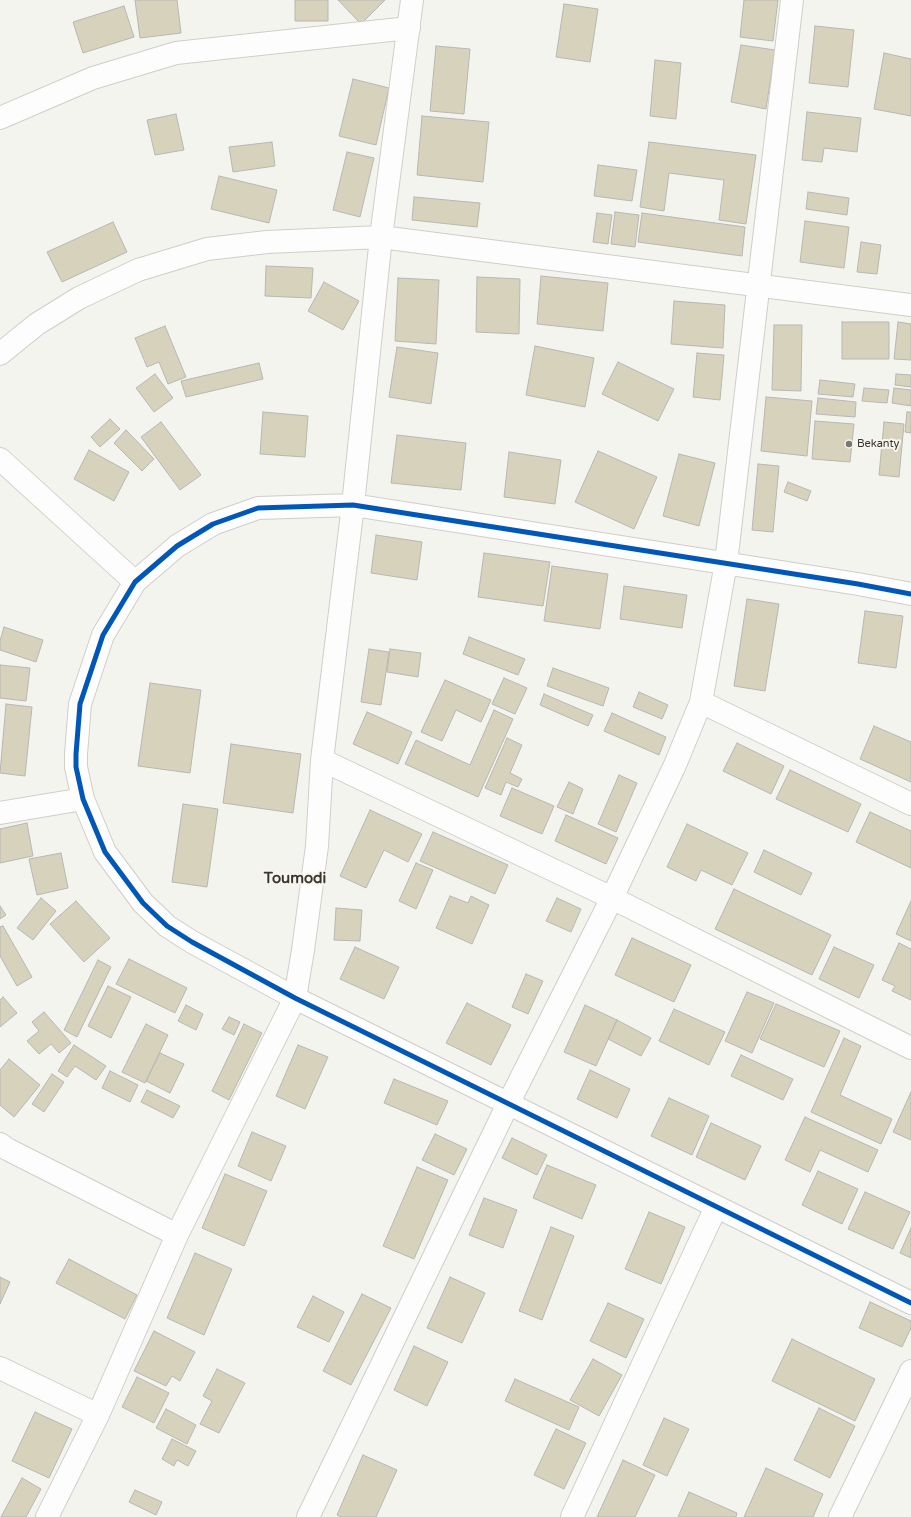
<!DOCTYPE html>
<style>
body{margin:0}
canvas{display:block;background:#f4f4ef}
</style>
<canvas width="911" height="1517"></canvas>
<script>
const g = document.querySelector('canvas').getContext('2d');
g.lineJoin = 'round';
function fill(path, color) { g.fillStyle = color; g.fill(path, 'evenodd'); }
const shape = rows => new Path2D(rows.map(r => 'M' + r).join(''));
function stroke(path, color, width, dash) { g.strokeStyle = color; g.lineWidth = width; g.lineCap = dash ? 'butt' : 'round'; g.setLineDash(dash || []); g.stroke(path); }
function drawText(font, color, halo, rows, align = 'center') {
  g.font = font + ' "Varela Round",sans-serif'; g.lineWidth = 4; g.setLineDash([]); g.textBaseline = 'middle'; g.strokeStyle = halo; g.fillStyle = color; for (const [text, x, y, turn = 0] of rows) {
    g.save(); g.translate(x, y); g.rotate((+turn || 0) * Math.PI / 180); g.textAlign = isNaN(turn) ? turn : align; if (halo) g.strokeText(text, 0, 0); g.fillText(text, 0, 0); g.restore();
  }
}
const building = shape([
 [135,0,177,0,181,33,140,38,135,0],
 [295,0,328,0,328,21,295,21,295,0],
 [338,0,385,0,361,24,338,0],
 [744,0,778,0,773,41,740,37,744,0],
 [564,4,598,9,590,62,556,57,564,4],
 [124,6,134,37,83,53,73,22,124,6],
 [815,26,854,30,848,87,809,83,815,26],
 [741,45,775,50,766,109,731,102,741,45],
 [436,46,470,49,464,114,430,111,436,46],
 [884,53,911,59,911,116,874,109,884,53],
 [655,60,681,63,676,119,650,116,655,60],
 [353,79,389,88,376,145,339,136,353,79],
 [807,112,861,118,857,152,824,148,822,162,802,160,807,112],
 [176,114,184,150,155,155,147,120,176,114],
 [422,116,489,122,483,182,417,175,422,116],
 [272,142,275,166,233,172,229,147,272,142],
 [649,142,756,155,746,224,719,220,724,180,669,173,664,211,640,207,649,142],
 [347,152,374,158,360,217,333,210,347,152],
 [598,165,637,170,632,201,594,196,598,165],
 [219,176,277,190,269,223,211,209,219,176],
 [808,192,849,198,847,215,806,209,808,192],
 [414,197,480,203,477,227,412,220,414,197],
 [615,212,639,215,635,247,611,244,615,212],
 [597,213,612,215,608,244,593,242,597,213],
 [642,213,745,227,742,256,638,242,642,213],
 [805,221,849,227,844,268,800,262,805,221],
 [113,222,127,252,62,282,47,252,113,222],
 [861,242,881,245,877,274,857,272,861,242],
 [266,266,313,268,311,298,265,296,266,266],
 [541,276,608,283,603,331,537,324,541,276],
 [477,277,520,279,519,334,476,332,477,277],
 [398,278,439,280,436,344,395,341,398,278],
 [324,282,359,301,343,330,308,311,324,282],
 [674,301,725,305,723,348,671,344,674,301],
 [842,322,889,322,889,359,842,359,842,322],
 [898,322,911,324,911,360,894,359,898,322],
 [774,325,802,325,801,391,772,390,774,325],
 [165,326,186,377,168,384,159,362,147,367,135,338,165,326],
 [535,346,594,358,585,407,526,395,535,346],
 [397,347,438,353,431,404,389,397,397,347],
 [697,353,724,355,720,400,693,397,697,353],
 [618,362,674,389,658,421,602,394,618,362],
 [259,363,263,379,186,397,181,381,259,363],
 [155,374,173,398,154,412,136,388,155,374],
 [896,374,911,375,911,387,895,385,896,374],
 [820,380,855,384,853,397,818,394,820,380],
 [864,388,889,390,887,403,862,401,864,388],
 [894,388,911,390,911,406,892,403,894,388],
 [766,397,812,401,807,456,761,451,766,397],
 [818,398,856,402,855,417,816,414,818,398],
 [263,412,308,416,305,457,260,454,263,412],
 [907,412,911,412,911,433,905,432,907,412],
 [110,419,120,429,100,447,91,437,110,419],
 [815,421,854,424,850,462,812,459,815,421],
 [161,422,201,475,180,490,141,437,161,422],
 [884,422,904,424,899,477,879,475,884,422],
 [126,430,154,459,142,471,114,443,126,430],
 [397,435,466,443,461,490,391,483,397,435],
 [89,450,129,472,114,501,74,479,89,450],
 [598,451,657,477,634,529,575,502,598,451],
 [509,452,561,460,555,504,504,497,509,452],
 [679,454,715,463,699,526,663,516,679,454],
 [758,464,779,466,773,532,752,530,758,464],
 [788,482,811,491,807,501,784,492,788,482],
 [376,535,422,542,417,580,371,573,376,535],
 [484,553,550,562,543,606,478,597,484,553],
 [552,566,608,574,600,629,544,621,552,566],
 [624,586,687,595,682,628,620,619,624,586],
 [747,599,779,604,765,691,734,686,747,599],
 [865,611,903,616,896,668,858,663,865,611],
 [4,627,43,640,36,662,0,650,0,641,4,627],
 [469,637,525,659,518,675,463,654,469,637],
 [369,649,389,652,381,705,361,702,369,649],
 [390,649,421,653,418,677,387,672,390,649],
 [0,665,30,668,26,701,0,698,0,665],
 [553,668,609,688,603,706,547,686,553,668],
 [504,678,527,688,515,714,492,704,504,678],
 [445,680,491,700,481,722,456,710,442,741,421,732,445,680],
 [150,683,201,690,190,773,138,766,150,683],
 [639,692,668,705,662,719,633,707,639,692],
 [544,694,593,715,588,726,540,705,544,694],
 [6,704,32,707,25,776,0,773,6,704],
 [494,710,513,719,478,797,405,764,416,740,470,765,494,710],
 [367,712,412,732,398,764,353,744,367,712],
 [612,713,666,737,659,755,604,731,612,713],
 [874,726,911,742,911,782,860,759,874,726],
 [507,738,522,745,510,773,522,779,518,787,506,782,501,795,485,788,507,738],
 [737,743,784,766,771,794,723,771,737,743],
 [231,744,301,754,293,813,223,803,231,744],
 [790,770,861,804,848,832,776,799,790,770],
 [619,775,637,783,616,832,598,824,619,775],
 [569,782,583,789,573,814,557,807,569,782],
 [512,788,554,806,542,834,500,816,512,788],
 [183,804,218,809,207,887,172,882,183,804],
 [370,810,422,834,408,862,384,850,366,888,340,876,370,810],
 [870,812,911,831,911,868,856,842,870,812],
 [566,815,618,838,606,864,555,841,566,815],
 [27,823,33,856,0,863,0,829,27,823],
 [687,824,748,853,732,885,701,870,696,881,667,867,687,824],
 [433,832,508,865,495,894,420,861,433,832],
 [764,850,812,873,801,895,754,872,764,850],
 [61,853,68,888,37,895,29,859,61,853],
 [416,863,433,870,416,909,399,901,416,863],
 [734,889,831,935,812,975,715,929,734,889],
 [450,896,468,903,471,896,489,905,472,944,436,928,450,896],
 [41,898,56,911,33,940,17,928,41,898],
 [557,898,581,909,571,932,546,921,557,898],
 [76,901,110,938,84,962,50,924,76,901],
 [911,901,911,941,896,934,911,901],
 [0,906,6,915,0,919,0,906],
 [336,908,362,910,360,941,334,940,336,908],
 [3,926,32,977,17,986,0,956,0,927,3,926],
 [632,938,691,965,674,1002,615,975,632,938],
 [899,943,911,949,911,1000,892,991,895,986,882,980,899,943],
 [355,947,399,967,384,999,340,979,355,947],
 [834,947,874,965,859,998,819,979,834,947],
 [129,959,187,988,175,1013,116,984,129,959],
 [98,960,111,967,77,1037,64,1030,98,960],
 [526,974,543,981,528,1014,512,1007,526,974],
 [108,986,131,997,111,1038,88,1026,108,986],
 [747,992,774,1003,752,1053,725,1041,747,992],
 [3,997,17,1013,0,1027,0,1000,3,997],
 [467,1003,511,1025,491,1065,446,1043,467,1003],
 [776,1004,840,1031,824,1067,760,1039,776,1004],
 [186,1005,203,1014,196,1030,178,1021,186,1005],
 [585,1005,617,1020,596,1066,564,1052,585,1005],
 [674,1009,725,1032,709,1065,659,1041,674,1009],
 [44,1012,71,1043,59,1053,51,1044,39,1054,27,1041,39,1031,32,1022,44,1012],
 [229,1017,240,1022,234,1035,222,1029,229,1017],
 [617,1020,651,1038,641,1056,608,1039,617,1020],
 [146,1024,168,1035,145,1083,122,1072,146,1024],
 [244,1024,262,1033,229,1100,212,1091,244,1024],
 [844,1038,861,1046,840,1095,892,1119,881,1144,811,1112,844,1038],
 [74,1045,106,1066,96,1080,75,1066,67,1077,58,1071,74,1045],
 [298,1045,328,1057,305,1109,276,1096,298,1045],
 [160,1053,184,1064,170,1093,146,1081,160,1053],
 [741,1055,793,1079,783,1100,731,1076,741,1055],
 [9,1059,40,1085,14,1117,0,1105,0,1070,9,1059],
 [590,1070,630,1089,617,1118,577,1099,590,1070],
 [110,1071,138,1085,130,1102,102,1088,110,1071],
 [52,1074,64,1082,44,1112,32,1104,52,1074],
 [394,1079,448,1101,437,1125,384,1103,394,1079],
 [147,1090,180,1106,173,1118,141,1102,147,1090],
 [911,1092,911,1140,893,1132,911,1092],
 [669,1098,709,1116,692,1155,651,1136,669,1098],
 [805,1117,878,1150,868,1172,820,1150,810,1172,785,1160,805,1117],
 [711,1123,761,1146,745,1180,696,1157,711,1123],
 [252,1132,286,1146,271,1181,238,1166,252,1132],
 [435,1134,467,1149,454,1175,422,1160,435,1134],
 [512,1138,547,1155,537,1175,502,1158,512,1138],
 [547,1165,596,1185,582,1219,533,1198,547,1165],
 [417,1167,448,1180,414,1259,383,1246,417,1167],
 [818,1171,858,1189,842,1224,802,1205,818,1171],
 [225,1174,267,1191,244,1246,202,1228,225,1174],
 [865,1192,910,1212,893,1249,848,1229,865,1192],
 [484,1198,517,1210,503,1248,469,1235,484,1198],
 [649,1212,685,1227,661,1284,625,1269,649,1212],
 [551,1227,574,1236,542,1320,519,1311,551,1227],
 [911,1228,911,1258,900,1253,911,1228],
 [195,1253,232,1269,204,1335,167,1318,195,1253],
 [69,1259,137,1295,125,1319,56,1283,69,1259],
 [0,1277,10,1282,0,1304,0,1277],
 [450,1277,485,1293,462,1343,427,1328,450,1277],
 [362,1294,391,1308,351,1385,323,1371,362,1294],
 [313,1296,344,1312,329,1342,297,1327,313,1296],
 [870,1302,911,1321,911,1328,902,1347,859,1328,870,1302],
 [608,1303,644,1319,626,1358,590,1341,608,1303],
 [154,1331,195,1352,180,1381,172,1376,166,1386,134,1371,154,1331],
 [792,1339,875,1379,855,1421,772,1381,792,1339],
 [414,1346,448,1362,427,1406,394,1390,414,1346],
 [593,1359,622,1375,599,1416,570,1400,593,1359],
 [217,1369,245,1383,219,1433,200,1424,212,1401,203,1396,217,1369],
 [137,1377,169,1393,154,1423,122,1407,137,1377],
 [515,1379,579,1407,569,1430,505,1401,515,1379],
 [819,1408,855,1426,830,1478,794,1460,819,1408],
 [166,1409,196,1425,187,1444,156,1428,166,1409],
 [35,1412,72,1429,49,1478,12,1461,35,1412],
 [664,1418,689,1429,667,1476,643,1465,664,1418],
 [556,1429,586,1443,564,1489,534,1475,556,1429],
 [172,1439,196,1451,188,1466,177,1460,174,1466,162,1459,172,1439],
 [363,1455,397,1470,376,1517,341,1517,337,1515,363,1455],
 [623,1460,655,1475,635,1517,597,1517,623,1460],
 [766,1468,823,1494,813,1517,744,1517,766,1468],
 [22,1478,41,1489,26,1517,1,1517,22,1478],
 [135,1490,162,1502,156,1515,129,1502,135,1490],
 [689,1492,737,1513,736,1517,678,1517,689,1492]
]);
fill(building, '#d7d2bc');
stroke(building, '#b8b7b3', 1);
const street = shape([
 [0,118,93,78,176,53,409,28],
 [0,354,37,324,79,298,138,270,207,249,267,242,381,237,911,305],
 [0,459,135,582],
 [911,594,858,584,353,505,258,508,213,524,177,546,135,582,103,635,80,704,76,754,76,767,83,799,105,852,143,903,167,926,192,942,295,998,911,1303],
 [701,702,911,804],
 [322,760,612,898,911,1048],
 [0,813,83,799],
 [0,1144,7,1149,177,1235],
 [0,1368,98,1415],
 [47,1517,98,1415,177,1235,295,998,303,950,317,846,322,760,353,505,381,237,412,0],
 [308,1517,508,1104,612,898,675,765,701,702,726,563,792,0],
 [572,1517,716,1207],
 [840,1517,911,1371]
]);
stroke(street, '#cfceca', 24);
stroke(street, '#fdfdfd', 22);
stroke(shape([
 [911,594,858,584,353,505,258,508,213,524,177,546,135,582,103,635,80,704,76,754,76,767,83,799,105,852,143,903,167,926,192,942,295,998,911,1303]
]), '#0057b8', 5);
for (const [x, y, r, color] of [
 [849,444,4,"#787874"]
]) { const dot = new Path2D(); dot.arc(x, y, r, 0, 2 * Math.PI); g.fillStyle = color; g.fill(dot); stroke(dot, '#f7f5ec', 1.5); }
drawText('11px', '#363531', '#f7f5ec', [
 ["Bekanty",857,444]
], 'left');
drawText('bold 15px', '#363531', '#f7f5ec', [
 ["Toumodi",295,879]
]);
</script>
